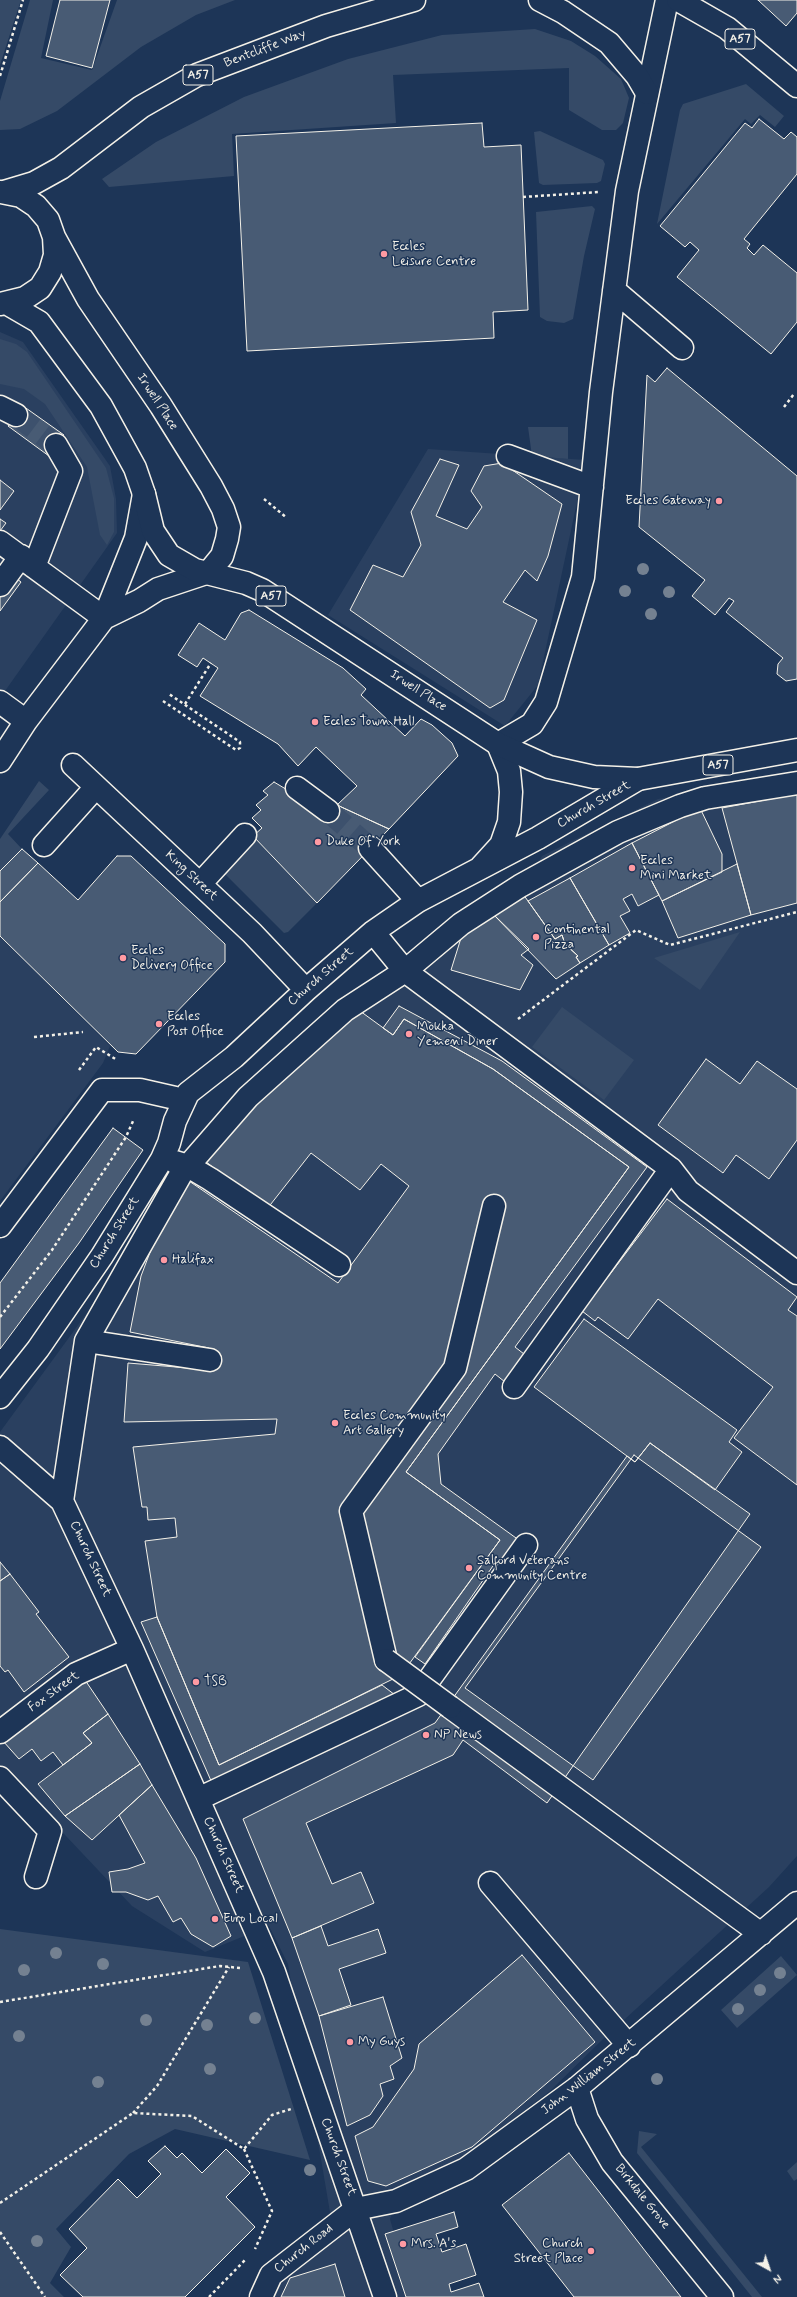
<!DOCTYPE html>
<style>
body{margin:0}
#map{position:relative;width:797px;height:2297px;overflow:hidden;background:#1d3557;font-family:Mynerve,sans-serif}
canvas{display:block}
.north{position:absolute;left:749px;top:2249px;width:40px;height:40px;-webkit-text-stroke:3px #1d3557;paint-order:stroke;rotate:140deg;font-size:11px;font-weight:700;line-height:16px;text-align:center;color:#f4f1e8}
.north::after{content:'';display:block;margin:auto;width:14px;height:18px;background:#f4f1e8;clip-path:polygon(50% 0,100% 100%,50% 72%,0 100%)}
</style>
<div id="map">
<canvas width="797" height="2297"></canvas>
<div class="north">N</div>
</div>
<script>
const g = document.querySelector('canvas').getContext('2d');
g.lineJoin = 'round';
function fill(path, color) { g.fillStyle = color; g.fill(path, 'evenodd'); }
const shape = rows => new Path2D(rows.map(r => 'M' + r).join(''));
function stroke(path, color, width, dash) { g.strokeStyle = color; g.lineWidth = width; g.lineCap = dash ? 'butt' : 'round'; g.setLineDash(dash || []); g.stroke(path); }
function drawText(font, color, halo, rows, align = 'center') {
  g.font = font + ' Mynerve,sans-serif'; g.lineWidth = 3; g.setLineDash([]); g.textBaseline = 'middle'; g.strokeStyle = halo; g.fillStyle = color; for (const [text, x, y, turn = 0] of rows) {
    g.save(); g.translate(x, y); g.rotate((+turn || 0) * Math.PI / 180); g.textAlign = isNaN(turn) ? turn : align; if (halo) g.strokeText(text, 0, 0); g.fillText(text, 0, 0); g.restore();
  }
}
fill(shape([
 [0,332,23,342,110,466,116,499,117,533,0,698],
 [428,449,586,460,538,685,505,726,328,615],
 [797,772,797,1856,769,1887,601,2041,550,2091,462,2158,401,2188,390,2219,412,2297,273,2297,291,2257,333,2230,288,1964,269,1926,205,1952,132,1906,0,1766,0,1432,103,1291,185,1150,344,998,443,928,532,873,542,856,566,844,658,799],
 [0,936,110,1046,103,1063,0,1201]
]), '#2a4060');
fill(shape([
 [0,0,21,0,0,65],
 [30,0,53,0,41,58,92,70,117,0,235,0,196,15,141,47,57,111,20,129,0,130,0,101],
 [535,29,571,41,595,56,621,79,629,98,623,123,616,130,602,130,569,110,569,68,393,75,396,123,232,134,234,176,109,187,102,179,156,142,244,97,348,59,442,35],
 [746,84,784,116,775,127,760,115,751,124,745,119,657,224,680,110,683,104],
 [540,131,603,160,605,164,601,181,597,183,543,185,539,183,534,132],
 [592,206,595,209,584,256,573,319,564,323,547,321,540,317,536,212],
 [0,339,16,344,27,352,106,468,114,498,114,532,107,545,100,535,87,467,45,404,24,389,0,384],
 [528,427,568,427,568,459,532,456],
 [39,781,49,790,8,834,22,849,0,871,0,839],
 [253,836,317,903,288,932,284,933,222,871],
 [740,932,700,990,654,958],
 [562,1007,634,1060,604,1100,532,1047],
 [0,1929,248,1962,310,2160,175,2129,129,2154,56,2229,71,2247,50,2283,64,2297,0,2297],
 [781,1956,797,1975,737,2028,721,2010],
 [639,2131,657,2134,641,2147,762,2297,752,2297,637,2153],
 [797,2162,797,2179,794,2181,787,2171]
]), '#354a67');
const building = shape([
 [60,0,110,0,92,68,46,56,60,0],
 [758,0,797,0,797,13,786,26,758,0],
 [759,119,784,139,791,132,797,137,797,174,744,239,750,244,747,248,754,255,763,245,797,273,797,322,771,354,677,277,699,250,690,242,685,247,660,226,745,123,752,128,759,119],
 [482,123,484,147,521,145,528,310,493,312,494,338,247,351,236,136,482,123],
 [667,368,797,476,797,679,786,681,777,674,778,664,783,658,726,612,734,601,729,598,715,615,692,596,705,580,639,527,647,375,655,382,667,368],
 [23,406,64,435,49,456,8,426,23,406],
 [440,459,459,465,436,516,467,529,482,507,471,491,484,466,502,463,562,504,548,556,537,581,525,570,503,602,537,620,504,700,490,708,350,610,373,565,403,577,421,545,411,512,440,459],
 [0,480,14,491,0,510,0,480],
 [0,519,6,523,0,531,0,519],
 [0,566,21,582,0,611,0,566],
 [249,610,343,668,366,689,361,695,405,736,421,719,432,725,452,743,458,756,389,829,337,805,357,786,316,747,298,766,278,744,200,696,218,668,203,658,197,667,178,655,199,623,225,640,241,613,249,610],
 [274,782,326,813,337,805,389,829,317,903,253,836,262,828,252,818,261,810,256,805,268,795,263,791,274,782],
 [797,794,797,903,751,915,722,808,797,794],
 [700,808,722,854,722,872,662,901,632,843,700,808],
 [632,843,659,895,638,906,632,894,623,899,630,911,620,916,630,933,609,945,570,878,632,843],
 [22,849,38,863,0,902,0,871,22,849],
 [117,856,131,856,225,944,225,962,136,1054,118,1052,0,936,0,902,38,863,78,900,117,856],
 [737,864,751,915,678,938,662,901,737,864],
 [570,878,609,945,580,963,576,957,578,956,565,944,562,935,555,939,528,901,570,878],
 [523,894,555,939,562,935,565,944,578,956,576,957,580,963,556,979,493,914,523,894],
 [493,914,529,949,521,955,533,965,520,990,451,970,461,938,493,914],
 [399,1006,502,1061,647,1167,515,1347,524,1354,505,1382,495,1374,438,1454,441,1484,523,1543,505,1570,495,1563,425,1664,415,1657,500,1540,406,1472,629,1167,493,1069,404,1019,393,1035,383,1028,399,1006],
 [360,1011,393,1035,404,1019,493,1069,629,1167,406,1472,500,1540,401,1675,219,1765,157,1617,145,1541,177,1537,175,1518,148,1520,147,1507,142,1507,133,1447,275,1434,277,1419,124,1422,128,1363,212,1370,209,1348,130,1332,141,1276,160,1226,189,1181,338,1283,409,1186,381,1164,360,1190,311,1153,267,1209,205,1161,248,1107,360,1011],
 [706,1059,740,1084,757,1061,797,1089,797,1140,769,1179,736,1155,723,1173,658,1125,706,1059],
 [113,1128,143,1150,79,1243,0,1349,0,1283,113,1128],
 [667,1199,797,1297,788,1310,797,1316,797,1485,734,1438,773,1387,658,1299,628,1339,598,1317,595,1321,582,1311,667,1199],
 [584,1319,737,1430,729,1442,742,1452,715,1490,650,1443,635,1462,534,1387,584,1319],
 [650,1443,750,1514,547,1803,463,1740,453,1755,306,1823,332,1884,361,1872,374,1903,292,1938,243,1819,435,1723,627,1456,635,1462,650,1443],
 [634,1455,761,1547,593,1780,465,1688,634,1455],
 [0,1562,10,1574,0,1581,0,1562],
 [10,1574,39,1612,36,1614,69,1657,24,1692,8,1670,5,1672,0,1666,0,1581,10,1574],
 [157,1617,219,1765,382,1685,395,1695,212,1783,141,1622,157,1617],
 [83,1677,108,1714,83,1733,92,1743,63,1765,53,1752,41,1761,32,1749,19,1759,3,1741,83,1677],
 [108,1714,140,1764,65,1816,38,1784,92,1743,83,1733,108,1714],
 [140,1764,152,1785,92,1840,65,1816,140,1764],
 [152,1785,196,1858,231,1936,213,1947,191,1934,181,1918,173,1922,158,1896,148,1900,126,1892,112,1892,109,1872,128,1869,145,1863,119,1815,152,1785],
 [321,1926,328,1946,378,1929,386,1953,339,1969,351,2005,319,2016,292,1938,321,1926],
 [522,1955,595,2042,472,2147,386,2186,368,2181,355,2136,373,2127,414,2069,419,2044,522,1955],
 [383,1997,402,2058,390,2066,394,2079,380,2084,383,2096,370,2115,347,2126,319,2016,383,1997],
 [165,2146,177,2158,182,2153,202,2173,226,2149,250,2173,226,2197,255,2227,185,2297,83,2297,60,2275,87,2248,69,2229,118,2179,137,2198,161,2174,148,2161,165,2146],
 [569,2153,681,2297,574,2297,502,2205,569,2153],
 [454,2212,458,2227,436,2234,442,2252,466,2244,476,2275,449,2284,451,2292,479,2283,484,2297,406,2297,385,2234,454,2212],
 [335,2264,345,2297,281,2297,290,2278,335,2264]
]);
fill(building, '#485b74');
stroke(building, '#f4f1e8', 1);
stroke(shape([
 [16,415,56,445],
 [328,811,370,848]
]), '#3d516d', 22, [22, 11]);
const minor = shape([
 [614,290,682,348],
 [0,407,16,415],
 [508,456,592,487],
 [144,494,136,538,104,618,139,601,158,589,209,572],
 [0,542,104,618,26,721,0,761],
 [34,567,71,471,56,445],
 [0,585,21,556],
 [0,702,26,721],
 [73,765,252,933,306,990],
 [297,788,328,811],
 [44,845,96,787],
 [370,848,418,901],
 [481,867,501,845,509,822,511,792,509,771,498,744,532,724,546,702,583,577,601,392,627,191,667,0],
 [200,884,245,835],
 [373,932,405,971,671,1169,514,1387],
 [175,1162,188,1166,210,1179,339,1265],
 [671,1169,688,1191,797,1273],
 [0,1226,102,1090,140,1090,184,1100],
 [86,1341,210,1360],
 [0,1397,38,1349,102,1256,162,1159,169,1143,175,1121,188,1093,234,1057,306,990,373,932,418,901,538,838,638,779],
 [0,1447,62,1501,132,1649,274,1972,385,2297],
 [62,1501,86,1341,181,1174,248,1097,345,1010,405,971,461,924,520,886,618,832,680,806,705,798,797,783],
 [386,1660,351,1511,455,1368,494,1206],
 [450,1707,761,1934],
 [0,1732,76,1674,132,1649],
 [0,1778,50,1831,36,1877],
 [198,1799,418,1695,526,1545],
 [490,1883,629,2046],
 [577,2088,587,2119,612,2162,722,2297],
 [261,2297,271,2275,356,2209,396,2201,466,2169,577,2088,797,1903]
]);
const major = shape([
 [540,0,563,12,609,43,637,76,647,93],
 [678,0,727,28,797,86],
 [4,192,34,183,61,168,141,107,197,75,326,26,414,0],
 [54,237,88,299,161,406,211,486,223,509,229,527,227,539,222,556,209,572],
 [0,304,25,298,40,288,50,272,55,255,54,237,48,220,36,206,21,196,1,192],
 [8,304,39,322,101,406,135,468,144,494,153,531,169,555,195,570,246,583,262,590,498,744,549,767,594,777,638,779,797,750]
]);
stroke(minor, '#f4f1e8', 25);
stroke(major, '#f4f1e8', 25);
stroke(shape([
 [0,76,23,0],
 [523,197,599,192],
 [784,407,794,394],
 [264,499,287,518],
 [163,701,236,750,240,748,240,742,169,694],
 [185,704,211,663],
 [518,1019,636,930,670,945,797,912],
 [34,1037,83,1032],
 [79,1070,96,1047,117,1060],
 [0,1317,52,1250,126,1137,134,1119],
 [0,2002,220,1966,240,1968],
 [133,2113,157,2086,229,1967],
 [244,2149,272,2211,255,2249],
 [0,2203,133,2113,192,2116,244,2149,272,2115,291,2109],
 [0,2232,45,2297],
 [209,2297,246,2259]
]), '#f4f1e8', 2.5, [3, 3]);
stroke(minor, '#1d3557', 22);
stroke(major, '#1d3557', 22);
const minorBridge = shape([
 [386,1660,450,1707]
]);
stroke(minorBridge, '#f4f1e8', 25, []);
stroke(minorBridge, '#1d3557', 22);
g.fillStyle = '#748191';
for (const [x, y] of [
 [643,569],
 [625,591],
 [669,592],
 [651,614],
 [56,1953],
 [103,1964],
 [24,1970],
 [780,1973],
 [760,1990],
 [738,2009],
 [255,2018],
 [146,2020],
 [207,2025],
 [19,2036],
 [210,2069],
 [657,2079],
 [98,2082],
 [310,2170],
 [37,2241]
]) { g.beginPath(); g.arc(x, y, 6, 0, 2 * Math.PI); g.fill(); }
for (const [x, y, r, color] of [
 [384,254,4,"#ff9aa2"],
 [719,501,4,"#ff9aa2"],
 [315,722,4,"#ff9aa2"],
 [318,842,4,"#ff9aa2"],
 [632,868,4,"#ff9aa2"],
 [536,937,4,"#ff9aa2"],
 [123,958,4,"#ff9aa2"],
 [159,1024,4,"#ff9aa2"],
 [409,1034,4,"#ff9aa2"],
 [164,1260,4,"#ff9aa2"],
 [335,1423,4,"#ff9aa2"],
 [469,1568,4,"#ff9aa2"],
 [196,1682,4,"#ff9aa2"],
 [426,1735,4,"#ff9aa2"],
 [215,1919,4,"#ff9aa2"],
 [350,2042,4,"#ff9aa2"],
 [403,2244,4,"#ff9aa2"],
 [591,2251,4,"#ff9aa2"]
]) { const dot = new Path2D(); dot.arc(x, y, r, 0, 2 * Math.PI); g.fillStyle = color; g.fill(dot); stroke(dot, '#1d3557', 1.5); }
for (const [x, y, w] of [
 [740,39,30],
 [198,75,30],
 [271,596,30],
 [718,765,30]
]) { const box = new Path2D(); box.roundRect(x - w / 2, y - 10, w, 20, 3); g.fillStyle = '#1d3557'; g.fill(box); stroke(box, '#f4f1e8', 1); }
drawText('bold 12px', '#f4f1e8', null, [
 ["A57",740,39],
 ["A57",198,75],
 ["A57",271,596],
 ["A57",718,765]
]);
drawText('13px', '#f4f1e8', '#1d3557', [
 ["Bentcliffe Way",265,49,-21],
 ["Irwell Place",157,402,57],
 ["Irwell Place",418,691,33],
 ["Church Street",594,805,-30],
 ["King Street",191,876,43],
 ["Church Street",321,977,-41],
 ["Church Street",115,1233,-58],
 ["Church Street",90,1559,65],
 ["Fox Street",54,1692,-36],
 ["Church Street",223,1855,66],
 ["John William Street",589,2077,-38],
 ["Church Street",338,2157,70],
 ["Birkdale Grove",642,2197,51],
 ["Church Road",304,2249,-38]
]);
drawText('13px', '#f4f1e8', '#1d3557', [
 ["Eccles",392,247],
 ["Leisure Centre",392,262],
 ["Eccles Gateway",711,501,"right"],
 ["Eccles Town Hall",323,722],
 ["Duke Of York",326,842],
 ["Eccles",640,861],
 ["Mini Market",640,876],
 ["Continental",544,930],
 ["Pizza",544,945],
 ["Eccles",131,951],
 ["Delivery Office",131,966],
 ["Eccles",167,1017],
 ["Post Office",167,1032],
 ["Mokka",417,1027],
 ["Yemeni Diner",417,1042],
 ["Halifax",172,1260],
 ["Eccles Community",343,1416],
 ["Art Gallery",343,1431],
 ["Salford Veterans",477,1561],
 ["Community Centre",477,1576],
 ["TSB",204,1682],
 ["NP News",434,1735],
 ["Euro Local",223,1919],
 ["My Guys",358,2042],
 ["Mrs. A's",411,2244],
 ["Church",583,2244,"right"],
 ["Street Place",583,2259,"right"]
], 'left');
</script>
